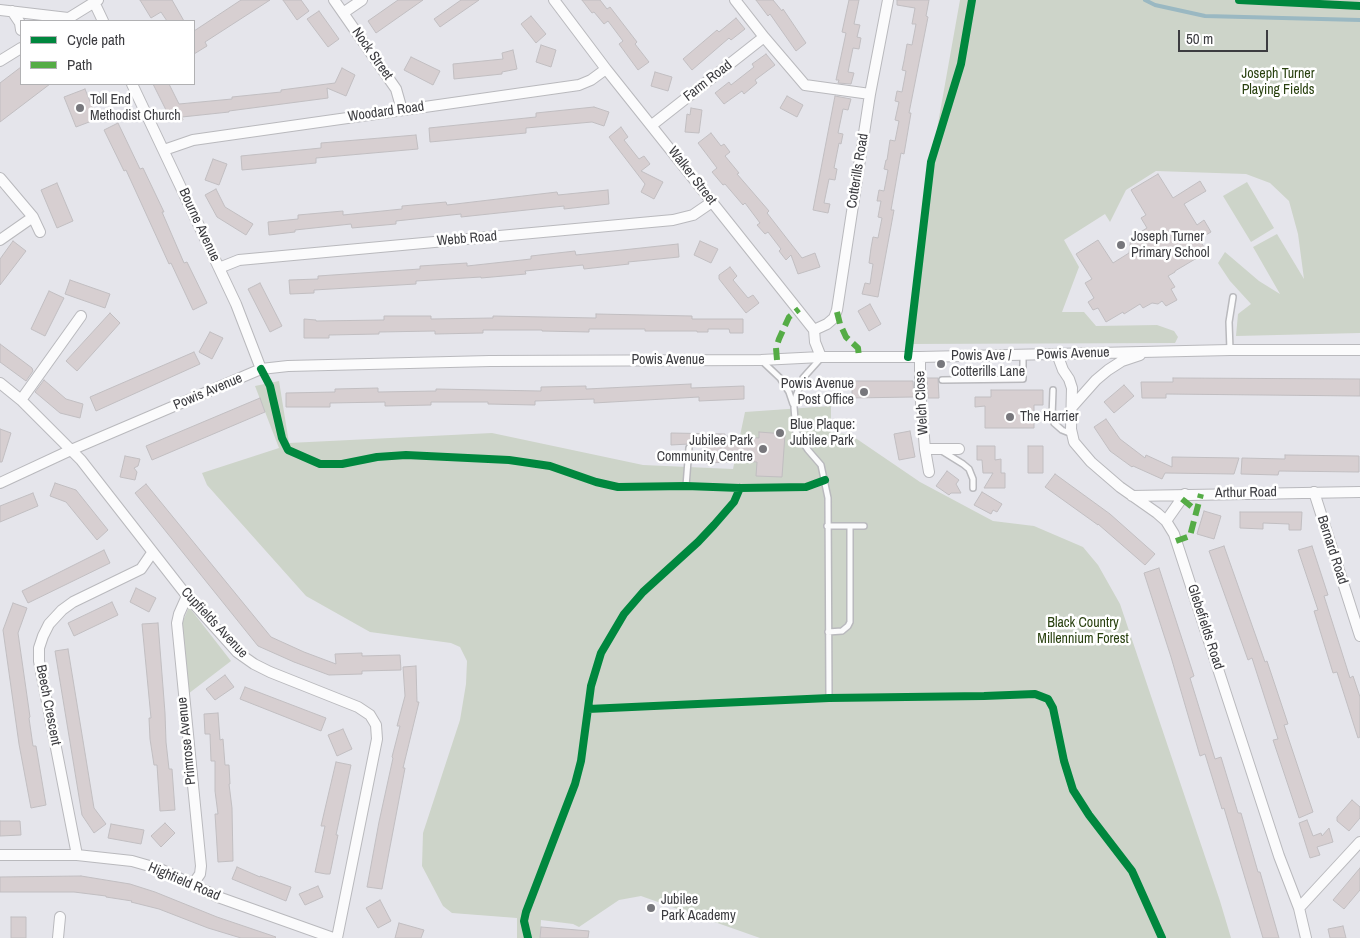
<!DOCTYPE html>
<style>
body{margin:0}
#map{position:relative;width:1360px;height:938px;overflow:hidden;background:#e5e5eb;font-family:"Archivo Narrow",sans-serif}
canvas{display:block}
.legend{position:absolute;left:20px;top:20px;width:175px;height:65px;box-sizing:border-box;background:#fff;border:1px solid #b1b1b3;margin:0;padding:6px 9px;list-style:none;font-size:15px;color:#3c3c40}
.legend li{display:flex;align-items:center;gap:10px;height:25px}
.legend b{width:25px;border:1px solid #b1b1b3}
.scale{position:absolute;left:1178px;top:30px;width:90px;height:22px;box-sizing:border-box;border:2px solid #3c3c40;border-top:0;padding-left:6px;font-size:15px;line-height:18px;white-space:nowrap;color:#3c3c40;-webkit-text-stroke:4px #fff;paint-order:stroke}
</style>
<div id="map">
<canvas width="1360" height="938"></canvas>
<ul class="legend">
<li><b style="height:6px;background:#00873e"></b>Cycle path</li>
<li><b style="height:6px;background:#55ac46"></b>Path</li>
</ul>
<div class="scale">50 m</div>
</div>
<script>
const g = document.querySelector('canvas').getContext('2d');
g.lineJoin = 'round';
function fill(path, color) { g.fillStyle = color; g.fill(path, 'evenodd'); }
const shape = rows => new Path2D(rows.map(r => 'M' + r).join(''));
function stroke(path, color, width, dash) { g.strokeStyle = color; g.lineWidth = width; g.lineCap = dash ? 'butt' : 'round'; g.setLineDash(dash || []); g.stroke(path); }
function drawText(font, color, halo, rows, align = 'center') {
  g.font = font + ' "Archivo Narrow",sans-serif'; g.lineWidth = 5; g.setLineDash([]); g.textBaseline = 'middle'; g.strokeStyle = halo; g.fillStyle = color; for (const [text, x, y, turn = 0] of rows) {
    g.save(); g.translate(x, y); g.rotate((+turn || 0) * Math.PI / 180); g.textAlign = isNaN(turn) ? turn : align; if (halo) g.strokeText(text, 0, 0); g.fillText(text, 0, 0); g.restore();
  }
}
fill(shape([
 [960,0,1360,0,1360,333,1236,336,1238,314,1251,304,1230,281,1218,263,1225,252,1259,281,1280,294,1253,247,1277,234,1304,279,1298,234,1289,201,1270,183,1246,174,1156,171,1126,190,1110,222,1105,214,1064,240,1079,267,1062,312,1084,312,1096,326,1157,325,1174,331,1178,337,1175,343,906,344,937,129],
 [1247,182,1274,228,1251,242,1223,196],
 [279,381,289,443,492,433,643,465,733,469,745,412,831,406,831,432,851,435,920,482,993,521,1034,526,1083,547,1098,565,1120,604,1220,901,1231,938,760,938,641,896,619,900,579,927,573,924,541,920,540,938,517,938,517,918,452,913,443,906,422,866,423,833,460,720,466,684,467,661,460,647,451,643,370,632,306,596,207,485,202,473,279,448,255,386],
 [189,607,231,661,188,694,182,623]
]), '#cdd4c9');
stroke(shape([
 [1145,0,1155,5,1205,16,1360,20]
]), '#9ab8c2', 4);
const building = shape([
 [140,0,172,0,184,21,167,21,161,12,151,18,140,0],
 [241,0,270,0,205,42,207,46,194,54,194,31,241,0],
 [283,0,301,0,309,11,297,20,283,0],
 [398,0,423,0,376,33,368,21,398,0],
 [461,0,479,0,440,27,434,19,461,0],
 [582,0,600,0,607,9,610,7,637,42,635,44,649,62,638,70,619,44,623,41,608,21,604,24,594,12,592,13,582,0],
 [756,0,773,0,782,11,783,9,806,43,796,51,777,24,770,14,768,16,756,0],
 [849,0,859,0,854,24,860,25,857,37,861,38,859,49,853,48,848,72,854,73,851,84,838,83,839,80,836,80,846,33,842,32,849,0],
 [897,0,929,0,926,16,928,17,909,113,911,113,904,154,901,153,891,210,894,210,878,297,862,294,865,283,870,284,873,264,869,263,871,248,873,237,878,238,882,218,878,217,881,201,877,201,879,190,884,191,888,170,884,169,886,160,887,160,890,140,895,141,899,121,895,120,899,102,895,101,897,91,902,92,906,71,902,70,904,61,907,44,912,45,916,24,912,24,915,8,897,5,897,0],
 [319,11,339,39,328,47,307,19,319,11],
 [531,16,546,34,536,43,521,24,531,16],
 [736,18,745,29,731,40,729,38,692,70,683,59,717,30,719,32,736,18],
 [541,45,556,50,551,67,536,62,541,45],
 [513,50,517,69,502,72,502,74,454,79,453,64,503,59,502,53,513,50],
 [766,54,775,65,755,80,757,83,744,94,742,91,724,104,715,93,729,82,731,85,754,67,752,64,766,54],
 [411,57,440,71,433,85,404,70,411,57],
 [21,67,21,84,50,84,0,122,0,83,21,67],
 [342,68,355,75,346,96,327,88,328,98,229,111,229,112,182,117,183,120,173,121,172,119,168,119,167,112,153,84,169,84,179,104,232,99,232,97,281,92,281,90,335,83,342,68],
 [655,72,672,77,668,91,651,86,655,72],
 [85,89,97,119,76,127,64,97,85,89],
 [787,96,803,105,797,117,780,108,787,96],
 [835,96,851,99,848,110,843,109,838,133,843,134,841,144,839,143,834,168,837,169,835,180,829,179,824,203,830,204,828,213,813,210,835,96],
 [594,107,609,112,604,126,592,122,526,128,526,133,430,142,429,128,536,117,536,113,594,107],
 [691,108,702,110,699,133,685,132,687,114,690,115,691,108],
 [118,123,140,169,143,168,164,212,162,212,184,263,187,262,207,303,193,310,171,263,169,264,126,170,124,171,104,130,118,123],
 [621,127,628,137,624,140,639,159,644,156,650,164,641,171,663,182,654,199,641,192,645,184,609,137,621,127],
 [711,133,721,146,724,144,730,152,725,156,739,173,737,174,769,211,767,213,802,258,815,253,820,267,798,274,791,255,786,260,779,251,781,249,768,232,765,234,757,225,760,223,745,203,743,205,725,184,723,185,712,172,717,168,698,143,711,133],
 [416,135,418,149,316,158,316,163,242,170,241,156,321,148,321,143,416,135],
 [213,159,227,164,219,185,205,180,213,159],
 [1158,174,1173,198,1200,181,1206,191,1184,204,1197,225,1204,220,1211,232,1199,239,1207,252,1175,271,1175,272,1168,276,1175,287,1171,289,1177,300,1166,306,1162,301,1158,304,1152,303,1143,308,1140,304,1124,314,1123,312,1106,322,1098,308,1093,310,1088,302,1094,298,1085,283,1092,279,1076,254,1098,240,1113,263,1129,253,1131,238,1147,228,1141,218,1146,215,1131,190,1158,174],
 [57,183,73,221,57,228,41,190,57,183],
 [216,189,225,207,253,224,246,235,217,217,205,195,216,189],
 [608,190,609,204,564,209,564,206,461,217,461,214,396,221,396,224,352,228,351,224,295,230,295,232,269,235,268,222,298,219,298,215,343,211,343,215,402,209,402,206,446,202,447,205,557,192,558,195,608,190],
 [13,241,26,251,0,285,0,259,13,241],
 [700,241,718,249,711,263,694,255,700,241],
 [678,244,679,257,628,262,629,264,584,269,583,265,525,271,526,274,481,278,481,277,416,281,416,284,314,290,314,293,290,294,289,280,318,279,318,276,420,269,420,266,467,263,467,266,531,259,531,256,575,251,576,255,678,244],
 [730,267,737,276,733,280,748,298,753,295,759,303,746,313,719,279,719,275,730,267],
 [70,280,110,294,105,308,65,294,70,280],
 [260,283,282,326,270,332,248,289,260,283],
 [49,291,64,298,45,336,31,329,49,291],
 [870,304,881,324,869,331,858,311,870,304],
 [110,313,120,323,77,371,66,361,110,313],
 [596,314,692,316,692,319,743,319,743,333,730,333,729,329,708,329,708,332,697,332,697,331,645,331,645,329,589,329,589,332,542,331,542,330,483,330,483,333,435,334,435,331,379,332,379,334,329,335,329,338,304,338,304,319,316,320,316,321,384,320,384,316,431,316,431,319,493,318,493,316,596,318,596,314],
 [210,332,223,338,212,359,199,352,210,332],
 [0,344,32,368,33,371,26,381,0,362,0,344],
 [194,352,200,364,96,411,90,397,194,352],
 [927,378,938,378,939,398,928,398,927,378],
 [1173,378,1360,379,1360,396,1166,394,1166,398,1142,398,1141,382,1173,382,1173,378],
 [44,380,66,399,83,404,80,418,60,413,35,392,44,380],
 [852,381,913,381,914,397,852,398,852,381],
 [691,384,691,388,744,386,744,399,699,401,699,397,594,403,594,399,535,401,535,405,488,404,488,402,431,402,431,405,385,406,385,402,330,403,330,407,286,407,286,393,335,392,335,389,378,388,378,392,436,391,436,389,541,391,541,387,586,386,586,389,691,384],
 [1124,385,1134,396,1114,413,1104,402,1124,385],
 [991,390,1043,390,1043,405,1034,405,1034,428,985,428,985,406,975,407,975,397,991,397,991,390],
 [260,398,265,412,152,460,146,446,260,398],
 [1106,419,1120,439,1145,458,1146,455,1172,467,1172,457,1239,458,1234,474,1165,473,1162,479,1133,466,1132,467,1110,451,1094,427,1106,419],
 [0,429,11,433,2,462,0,462,0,429],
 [910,431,915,457,899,460,894,434,910,431],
 [759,432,785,434,782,477,756,476,757,462,731,460,731,462,706,463,704,445,689,444,671,445,671,433,725,434,725,436,759,438,759,432],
 [977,446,995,446,995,460,1001,459,1001,473,1005,473,1005,488,984,488,993,473,983,473,982,460,977,460,977,446],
 [1028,446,1043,446,1043,473,1028,473,1028,446],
 [1285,455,1359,456,1359,472,1279,471,1278,475,1241,474,1242,458,1285,459,1285,455],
 [125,456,140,459,138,466,134,468,137,472,135,480,120,477,125,456],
 [947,471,959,480,956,484,961,493,951,493,949,495,936,486,947,471],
 [1055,474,1110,514,1155,554,1145,565,1098,524,1098,525,1045,487,1055,474],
 [55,483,76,490,108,530,97,540,66,502,50,496,55,483],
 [146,484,271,637,304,652,336,664,335,654,362,653,362,656,400,655,401,670,362,671,362,674,329,675,294,662,258,646,135,493,146,484],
 [982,492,1002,504,997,512,993,510,991,514,974,505,982,492],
 [33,493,38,506,0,522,0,506,33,493],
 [1204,511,1221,516,1214,539,1197,534,1204,511],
 [1240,512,1302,512,1301,530,1289,530,1289,524,1263,523,1263,529,1240,528,1240,512],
 [1224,546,1265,662,1267,661,1288,724,1284,725,1313,812,1299,818,1273,740,1278,739,1252,658,1248,660,1209,551,1224,546],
 [1312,546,1328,595,1324,596,1350,678,1353,676,1360,697,1360,737,1358,738,1337,672,1333,673,1314,611,1318,610,1298,550,1312,546],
 [104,550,110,563,28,603,22,591,104,550],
 [1159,568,1194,676,1190,678,1215,759,1221,757,1238,813,1241,813,1258,872,1260,872,1279,938,1263,938,1224,808,1222,809,1205,754,1200,756,1171,657,1144,573,1159,568],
 [136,588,156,598,149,612,130,602,136,588],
 [112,602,118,615,74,636,68,623,112,602],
 [13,603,27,608,18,633,30,717,29,718,33,746,36,746,46,805,31,808,19,744,3,630,13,603],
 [158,623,165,713,166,742,169,769,172,769,175,810,160,811,157,765,154,765,150,739,149,718,151,718,142,624,158,623],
 [68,649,94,808,106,824,94,833,82,815,55,651,68,649],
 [416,666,417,702,419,702,403,768,405,768,382,889,367,887,379,822,393,758,392,757,400,726,397,726,405,696,403,667,416,666],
 [225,675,234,687,215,700,206,689,225,675],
 [245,687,326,718,321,731,240,699,245,687],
 [218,713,220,740,223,739,225,765,229,765,230,784,229,784,232,808,233,861,218,862,215,814,218,814,215,791,215,761,211,761,210,734,205,734,204,714,218,713],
 [343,729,352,749,337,756,328,735,343,729],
 [336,762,351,765,336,835,338,835,330,874,326,874,315,872,325,826,321,826,336,762],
 [1352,800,1360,807,1360,818,1349,831,1337,821,1337,817,1352,800],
 [1307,820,1313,836,1321,833,1322,836,1329,828,1333,842,1317,847,1320,855,1310,858,1299,823,1307,820],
 [0,821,20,821,21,835,0,836,0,821],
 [165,823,175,833,161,847,151,836,165,823],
 [111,824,144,830,141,844,108,838,111,824],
 [237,867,260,877,260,876,291,887,286,901,232,879,237,867],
 [1360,868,1360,890,1344,909,1333,900,1360,868],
 [81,876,130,884,155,892,217,917,276,937,275,938,241,938,208,928,159,909,131,902,132,901,106,897,106,896,74,892,0,892,0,877,81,876],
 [318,886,323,897,305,905,299,894,318,886],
 [380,900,391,921,378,928,366,908,380,900],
 [11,917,26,917,26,938,11,938,11,917],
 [399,923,424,930,421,938,395,938,399,923],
 [1343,926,1346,938,1330,938,1328,929,1343,926],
 [541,927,589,931,588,938,540,938,541,927]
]);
fill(building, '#d7cfd1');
stroke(building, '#c1bec1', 1);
const service = shape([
 [1230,350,1229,322,1233,297],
 [820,359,803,378,796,396,794,407,796,432,808,450,821,465,828,498,829,698],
 [762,361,780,378,789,392,793,404],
 [942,380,1023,379,1023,355],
 [1053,390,1052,417,1054,423,1062,430,1072,434],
 [942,451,963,464,969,469,973,479,973,488],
 [686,486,689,448],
 [827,526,864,526],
 [828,632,842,631,848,626,850,622,850,526]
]);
const minor = shape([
 [334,0,396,89,402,110],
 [554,0,606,69,814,330,815,342,821,357],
 [735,0,764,37],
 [94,2,103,21],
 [0,10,68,18],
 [12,11,20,23,21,30],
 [343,13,362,0],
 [64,21,98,0],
 [0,61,21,48],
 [132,84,236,304,261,369],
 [652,125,764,37,805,85,870,94],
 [164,150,193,140,579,85,591,80,606,69],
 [0,178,33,217,0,240],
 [33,217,40,232],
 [219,268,239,260,673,220,693,215,712,202],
 [814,330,827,324,834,318,837,310,870,94,888,0],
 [1057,354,1063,370,1069,379,1072,388,1071,429,1074,442,1091,462,1120,487,1157,513,1166,521,1174,534,1279,856,1299,908,1306,938],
 [920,357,920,390,925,449,929,472],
 [0,383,21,400,81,460,187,596,237,652,254,664,270,672,358,707,370,715,376,725,377,739,337,938],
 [21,400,81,316],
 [1072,407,1096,380,1108,370,1122,361,1140,355],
 [925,449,959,449],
 [0,483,71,450,261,369,288,366,490,361,761,360,821,357,920,357,1230,350,1360,350],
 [1314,492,1360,636],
 [1132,496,1360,492],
 [1166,521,1185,494],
 [187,596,179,614,177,623,201,866,200,874,193,884],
 [0,855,77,855,132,861,160,869,218,897,333,938],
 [77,855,39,661,39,648,43,636,49,624,62,610,73,602,141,569,152,553],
 [1299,908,1360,842],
 [58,938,60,917]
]);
stroke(service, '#b9b9bd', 8);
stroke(minor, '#b9b9bd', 12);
stroke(service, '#fbfbfc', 5);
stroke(minor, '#fbfbfc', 10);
stroke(shape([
 [837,312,840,324,846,337,858,348,859,357],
 [777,360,776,348,779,339,789,317,799,309],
 [1182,499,1197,511],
 [1176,541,1190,536,1201,494]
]), '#55ac46', 6, [12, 6]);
stroke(shape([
 [1239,0,1360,6],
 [908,357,931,162,961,64,972,0],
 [261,369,270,386,282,438,288,450,320,464,342,464,377,457,406,455,509,460,550,466,596,482,618,487,686,486,740,488,806,487,825,480],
 [588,709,829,698,984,696,1035,694,1048,699,1053,708,1064,761,1073,790,1089,815,1132,871,1162,938],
 [528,938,524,921,526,912,575,784,581,761,591,686,601,653,624,614,643,592,698,542,714,525,734,502,740,488]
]), '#00873e', 8);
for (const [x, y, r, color] of [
 [80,108,5,"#77777c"],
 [1121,245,5,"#77777c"],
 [941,364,5,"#77777c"],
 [864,392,5,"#77777c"],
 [1010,417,5,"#77777c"],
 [780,433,5,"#77777c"],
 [763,449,5,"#77777c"],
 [651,908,5,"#77777c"]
]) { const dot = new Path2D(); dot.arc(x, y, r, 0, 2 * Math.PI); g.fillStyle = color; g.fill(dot); stroke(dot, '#fff', 2); }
drawText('14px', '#3c3c40', '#fff', [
 ["Nock Street",372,54,55],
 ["Farm Road",708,81,-38],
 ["Woodard Road",386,112,-8],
 ["Cotterills Road",858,171,-81],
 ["Walker Street",692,176,52],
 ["Bourne Avenue",199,225,65],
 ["Webb Road",467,239,-5],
 ["Powis Avenue",1073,354,-2],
 ["Powis Avenue",668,360],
 ["Powis Avenue",208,392,-23],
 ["Welch Close",922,403,-93],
 ["Arthur Road",1246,493,-1],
 ["Bernard Road",1332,550,72],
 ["Cupfields Avenue",214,623,47],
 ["Glebefields Road",1205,627,72],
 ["Beech Crescent",48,705,79],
 ["Primrose Avenue",187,741,-96],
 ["Highfield Road",184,882,23]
]);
drawText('14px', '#29410f', '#fff', [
 ["Joseph Turner",1278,74],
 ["Playing Fields",1278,90],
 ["Black Country",1083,623],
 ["Millennium Forest",1083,639]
]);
drawText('14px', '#3c3c40', '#fff', [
 ["Toll End",90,100],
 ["Methodist Church",90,116],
 ["Joseph Turner",1131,237],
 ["Primary School",1131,253],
 ["Powis Ave /",951,356],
 ["Cotterills Lane",951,372],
 ["Powis Avenue",854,384,"right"],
 ["Post Office",854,400,"right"],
 ["The Harrier",1020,417],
 ["Blue Plaque:",790,425],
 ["Jubilee Park",790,441],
 ["Jubilee Park",753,441,"right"],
 ["Community Centre",753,457,"right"],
 ["Jubilee",661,900],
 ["Park Academy",661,916]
], 'left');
</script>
